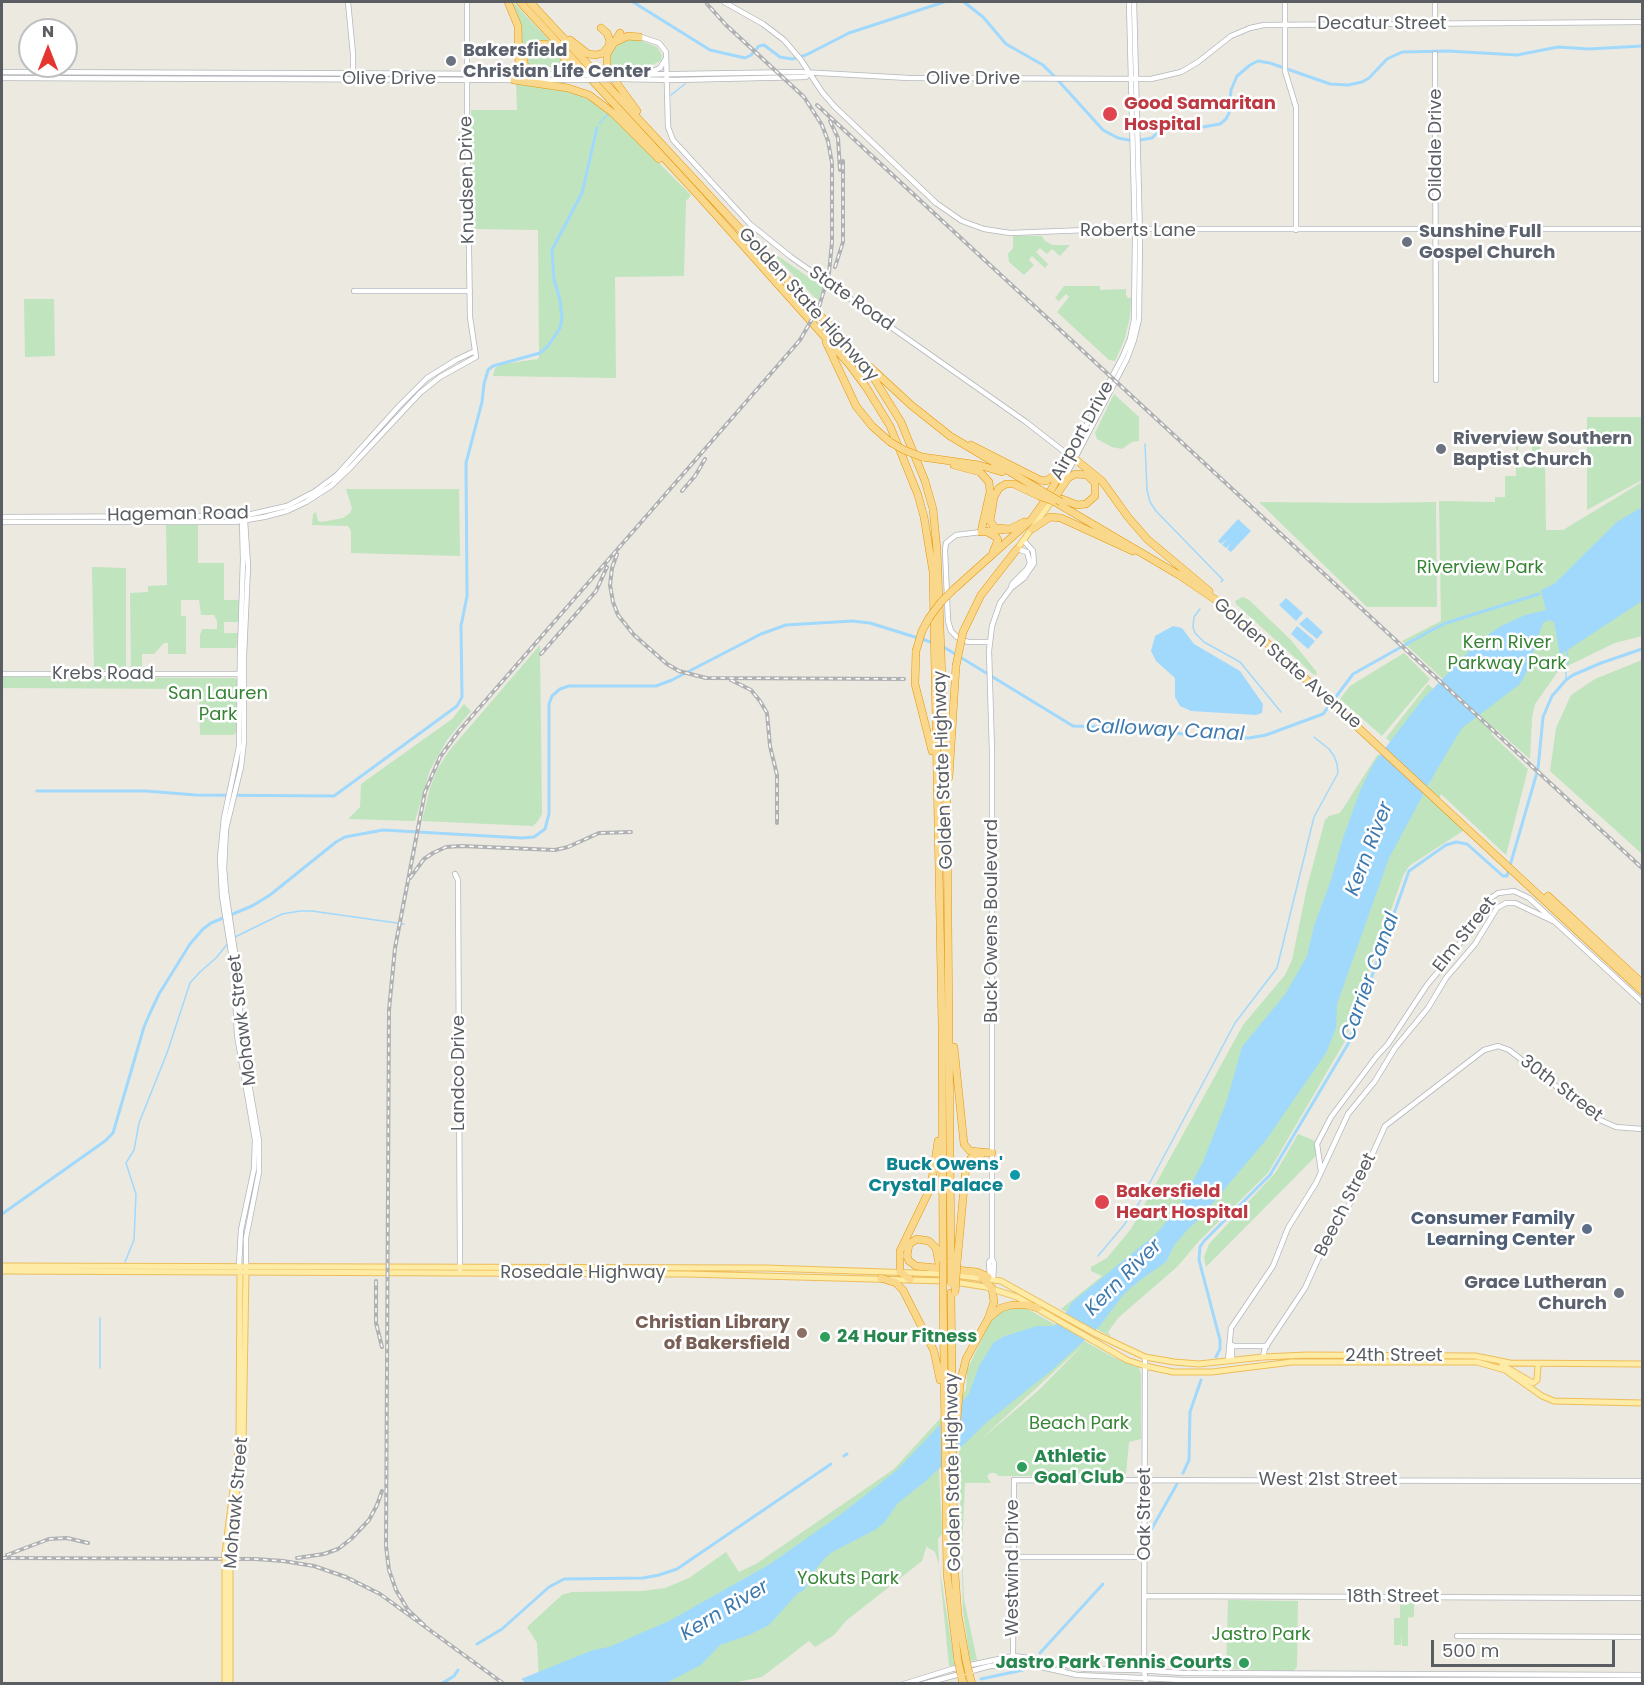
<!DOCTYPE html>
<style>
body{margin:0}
#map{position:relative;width:1644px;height:1685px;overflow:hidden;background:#ece9e1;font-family:Poppins,sans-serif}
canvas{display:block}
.frame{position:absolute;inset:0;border:3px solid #5a5e62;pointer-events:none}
.north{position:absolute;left:18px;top:18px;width:60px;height:60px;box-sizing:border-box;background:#fff;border:2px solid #bdbfc0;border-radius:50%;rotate:0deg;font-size:16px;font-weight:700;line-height:24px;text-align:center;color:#5a5e62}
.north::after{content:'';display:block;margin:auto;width:21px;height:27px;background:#e5352f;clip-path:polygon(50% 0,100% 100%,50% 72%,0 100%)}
.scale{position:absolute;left:1431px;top:1640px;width:184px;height:27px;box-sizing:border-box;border:3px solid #5a5e62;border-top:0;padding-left:8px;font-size:18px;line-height:21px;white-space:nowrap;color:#5a5e62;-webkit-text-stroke:4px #fff;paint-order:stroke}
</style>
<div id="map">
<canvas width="1644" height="1685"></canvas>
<div class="frame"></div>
<div class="north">N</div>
<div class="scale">500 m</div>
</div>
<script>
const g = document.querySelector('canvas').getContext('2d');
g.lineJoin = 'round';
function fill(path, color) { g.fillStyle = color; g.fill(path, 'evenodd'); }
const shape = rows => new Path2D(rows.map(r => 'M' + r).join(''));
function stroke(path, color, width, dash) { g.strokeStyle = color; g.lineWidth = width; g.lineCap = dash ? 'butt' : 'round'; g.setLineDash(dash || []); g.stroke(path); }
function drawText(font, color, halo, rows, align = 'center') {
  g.font = font + ' Poppins,sans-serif'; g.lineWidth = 5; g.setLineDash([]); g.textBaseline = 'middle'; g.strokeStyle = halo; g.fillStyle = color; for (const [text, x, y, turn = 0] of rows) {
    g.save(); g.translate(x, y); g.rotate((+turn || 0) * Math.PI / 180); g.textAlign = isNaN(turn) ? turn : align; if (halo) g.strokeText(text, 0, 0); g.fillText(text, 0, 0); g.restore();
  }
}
fill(shape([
 [510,2,513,2,551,42,535,41,521,53,522,36,520,21],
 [628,40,640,40,657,47,662,55,661,61,647,67,609,68,609,60,612,51,620,43],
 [543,47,553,51,575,71,565,67,539,67,528,64,528,54,538,48],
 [516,83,574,93,594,102,612,116,691,195,686,201,684,276,615,277,616,378,493,376,495,368,503,364,538,359,539,356,538,230,474,229,471,110,517,110],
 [1013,236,1042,236,1044,240,1052,245,1070,245,1060,256,1052,249,1047,254,1040,248,1036,252,1048,264,1045,268,1032,256,1029,260,1034,265,1024,275,1009,262,1008,254,1013,248],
 [775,254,823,287,818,301,774,255],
 [1064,286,1100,286,1100,290,1126,289,1126,295,1128,298,1131,298,1130,317,1124,341,1115,361,1109,360,1057,312,1069,297,1066,294,1059,301,1055,298],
 [24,299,54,299,55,356,25,357],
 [1114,394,1139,417,1139,441,1132,442,1122,449,1112,447,1097,439,1095,433],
 [1587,417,1642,417,1642,480,1587,510],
 [1516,445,1518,445,1518,467,1532,467,1532,445,1540,445,1540,461,1545,461,1546,530,1563,530,1642,482,1642,636,1615,643,1559,670,1535,704,1532,718,1530,759,1496,729,1491,734,1528,769,1506,855,1441,794,1438,802,1466,829,1409,866,1403,876,1345,1041,1268,1173,1200,1240,1177,1267,1118,1318,1108,1332,1111,1337,1061,1309,1102,1276,1091,1271,1091,1267,1107,1258,1131,1229,1243,1025,1285,975,1292,960,1307,887,1325,820,1329,816,1340,813,1378,754,1424,795,1431,780,1386,738,1428,684,1467,720,1445,681,1402,641,1441,621,1439,501,1495,502,1495,497,1505,497,1505,476,1516,476],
 [346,489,459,489,460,556,351,553,351,531,348,526,312,525,313,514,316,512,318,521,322,522,343,518,350,513,352,508],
 [1259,502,1371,503,1436,502,1437,607,1367,607],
 [166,525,198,525,198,563,224,563,224,600,239,600,238,622,224,622,224,633,238,633,236,648,200,648,200,635,202,629,217,629,217,621,214,615,201,615,199,600,181,600,181,616,186,616,186,654,168,654,168,643,164,643,154,654,142,654,142,671,131,671,130,593,148,592,148,586,167,585],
 [92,567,126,568,126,671,94,670],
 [1243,597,1249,600,1290,639,1316,671,1317,675,1313,674,1236,604,1235,601],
 [540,645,542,814,538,821,533,826,422,821,430,788,438,768,449,751],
 [1404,653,1430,679,1382,736,1340,699,1350,686],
 [1642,660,1642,854,1550,771,1556,728,1571,695,1595,679],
 [2,677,235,678,237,680,236,732,234,735,200,735,199,689,2,688],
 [464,704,471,711,447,740,430,770,415,821,348,819,360,807,361,784,452,719],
 [1298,1134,1315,1141,1316,1156,1206,1267,1204,1257,1209,1244,1276,1172],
 [1024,1307,1111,1356,1139,1368,1141,1374,1141,1439,1129,1442,1126,1474,1123,1476,999,1476,995,1473,990,1473,987,1476,991,1483,965,1483,962,1550,964,1599,977,1660,970,1661,963,1611,959,1450,939,1470,942,1534,938,1539,939,1565,955,1665,949,1666,939,1565,935,1552,927,1547,927,1545,922,1561,847,1620,834,1635,815,1647,809,1641,762,1677,733,1683,539,1683,537,1643,527,1627,562,1595,572,1592,642,1591,665,1588,689,1578,726,1552,739,1572,756,1564,894,1469,966,1390,967,1370,992,1318,1006,1309],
 [1085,1343,1039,1390,979,1441],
 [1228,1600,1298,1601,1297,1667,1293,1671,1226,1669],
 [1414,1603,1414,1617,1405,1618,1408,1618,1408,1646,1402,1646,1401,1632,1401,1645,1394,1645,1394,1618,1400,1618,1400,1604]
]), '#c0e4be');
fill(shape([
 [1642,507,1642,601,1560,655,1554,622,1549,620,1543,623,1527,671,1520,684,1462,728,1436,771,1389,858,1337,1004,1336,1028,1326,1053,1266,1140,1201,1217,1189,1228,1175,1244,1166,1262,1139,1281,1124,1294,1098,1328,1052,1370,987,1422,927,1480,898,1503,884,1523,875,1530,832,1552,825,1558,810,1576,809,1582,803,1591,798,1593,769,1625,749,1635,720,1645,701,1665,666,1683,527,1684,521,1679,593,1650,609,1647,669,1621,770,1564,840,1515,897,1470,969,1394,979,1366,994,1342,1005,1336,1037,1326,1054,1326,1068,1310,1071,1303,1156,1234,1179,1207,1203,1162,1227,1100,1242,1047,1286,993,1307,956,1314,926,1331,880,1343,838,1360,791,1373,764,1422,700,1479,641,1501,626,1525,615,1546,610,1541,590,1554,584,1617,522],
 [1238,519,1251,531,1231,552,1227,549,1231,543,1226,548,1222,545,1227,539,1221,544,1218,541],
 [1286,598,1303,613,1296,621,1279,605],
 [1307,617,1323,632,1317,639,1299,624],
 [1173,626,1182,628,1194,644,1240,671,1263,704,1262,713,1256,715,1191,711,1180,706,1175,697,1175,678,1156,661,1151,651,1155,636],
 [1297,626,1315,641,1308,649,1291,634]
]), '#a1d9fd');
stroke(shape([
 [671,95,685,84],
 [599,124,609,113],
 [1145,444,1147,490,1150,502,1156,511,1223,580,1221,582],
 [1200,609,1194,617,1193,627,1195,633,1204,642,1240,662,1281,712],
 [1567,651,1568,664],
 [1566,680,1566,671],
 [235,937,282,914,300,911,312,911,404,924],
 [1098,1256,1124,1225,1139,1203,1235,1023,1277,968,1314,817,1338,773,1337,764,1334,756,1329,749,1314,737],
 [125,1262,134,1240,136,1194,126,1163,134,1150,139,1123,167,1053,190,983,200,972,216,958,229,942],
 [100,1368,100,1318]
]), '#a1d9fd', 1.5);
stroke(shape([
 [633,2,710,50,745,58,751,55,759,46,764,45,780,57,792,59,806,55,849,33,944,2],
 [964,2,983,17,1006,44,1043,65,1055,77,1103,130,1118,138,1134,141,1152,138,1168,122,1175,119,1203,127,1220,124,1226,119,1229,113,1231,90,1237,76,1250,65,1258,61,1270,63,1330,84,1348,85,1362,82,1369,78,1387,59,1402,52,1448,51,1517,55,1558,47,1589,49,1642,46],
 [942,646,1073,726,1144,728,1209,738,1249,738,1266,735,1323,714,1353,674,1428,632,1446,623,1539,594],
 [37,791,146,791,196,795,334,796,457,706,462,697,461,626,467,596,466,463,482,402,484,384,488,370,493,366,540,353,548,346,560,328,562,318,560,300,554,279,552,250,582,193,597,128],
 [2,1214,105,1141,113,1133,144,1027,150,1013,159,994,190,944,203,929,211,923,252,906,270,895,336,842,345,837,383,830,522,838,534,837,545,829,549,814,549,704,552,696,560,689,569,686,656,686,672,680,761,634,786,625,852,621,870,623,934,643],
 [1216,1357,1220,1349,1220,1340,1199,1260,1200,1247,1204,1241,1270,1175,1348,1044,1409,871,1446,845,1456,842,1467,844,1503,876,1507,876,1538,769,1543,717,1552,696,1566,680,1573,675,1601,663,1642,649],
 [844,1456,847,1454],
 [1183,1473,1189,1460,1190,1412,1201,1380],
 [1151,1530,1177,1484],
 [477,1644,502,1629,549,1587,564,1579,643,1578,659,1575,677,1569,831,1464],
 [1040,1653,1103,1584],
 [981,1679,1023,1670],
 [441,1684,454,1676,458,1670]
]), '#a1d9fd', 3);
const secondary = shape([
 [348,2,353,54,353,77],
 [724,2,763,24,784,40,801,60,822,92,834,106,936,203,962,221,984,229,1010,233,1113,229,1642,229],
 [1285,2,1285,71,1296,107,1296,230],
 [1435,23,1435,2],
 [638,36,659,43,666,52,668,127,673,140,750,224,791,257,1026,422,1071,457],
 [1435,54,1436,380],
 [2,72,521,74],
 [649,73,660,68,665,60],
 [544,74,577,75],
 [616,75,801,72,909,78,1151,79,1181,72,1198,62,1231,36,1250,28,1264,25,1642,22],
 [2,78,515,80],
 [618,79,674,80,806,77,810,73],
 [532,80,579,80],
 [354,291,470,291],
 [1070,456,1122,358,1130,339,1134,320,1135,237,1129,2],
 [1064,479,1127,359,1134,340,1139,319,1140,236,1134,2],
 [243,516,245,521,248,566,244,656,244,741,241,767,226,829,224,868,226,892,239,980,241,1037,259,1141,259,1172,246,1238,246,1266],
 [2,517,243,516,287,506,314,492,337,475,399,406,427,378,456,360,475,351],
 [2,522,235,522,264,517,287,511,306,502,331,486,350,468,420,393,440,377,476,357,470,317,467,116,467,2],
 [981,532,956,535,946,543,945,550,948,621,951,631,957,637,968,642,990,642],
 [1011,588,1024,578,1034,563,1033,551,1024,541],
 [2,674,240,674],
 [455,874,458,880,460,1269],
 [1321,1171,1317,1144,1331,1117,1376,1057,1388,1044,1427,985,1447,961,1473,925,1488,900,1498,893,1514,891,1529,898,1642,1002],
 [239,1266,241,1230,254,1169,255,1140,237,1035,234,971,222,896,220,858,224,818,239,747,240,651,243,560,242,519],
 [990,1279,989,1262,992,1259],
 [993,1279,994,1263,992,1259,992,752,989,651,992,626,1000,603,1011,588,1012,584,1027,569,1030,563,1027,552,1017,549],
 [1232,1345,1232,1360],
 [1232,1346,1267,1346],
 [1145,1357,1144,1670,1146,1684],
 [1263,1357,1265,1348,1305,1288,1324,1246,1352,1200,1385,1126,1484,1050,1498,1046,1509,1050,1600,1120,1616,1127,1642,1129],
 [1228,1361,1231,1328,1273,1266,1288,1228,1316,1183,1348,1114,1375,1081,1395,1048,1428,1008,1446,978,1475,944,1497,908,1506,903,1515,903,1553,921],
 [1013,1557,1145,1557],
 [1144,1596,1642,1598],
 [1457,1636,1642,1637],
 [1013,1656,1014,1480,1642,1481],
 [904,1684,952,1669,1013,1656,1038,1659,1085,1669,1137,1670,1183,1673,1642,1675],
 [923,1684,990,1666,1023,1663,1077,1675,1183,1680,1642,1680]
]);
const primary = shape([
 [1017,549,1054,498],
 [2,1266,766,1268,945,1274],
 [2,1271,687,1274,945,1281],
 [954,1275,1001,1281,1096,1334,1145,1357,1174,1362,1199,1364,1263,1357,1307,1355,1475,1356,1510,1363,1642,1364],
 [954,1282,986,1287,1017,1297,1127,1360,1145,1366,1173,1372,1212,1372,1292,1362,1477,1362,1505,1370,1542,1396,1554,1401,1642,1403],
 [1502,1365,1533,1383,1537,1380,1538,1364],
 [225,1554,239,1442,240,1271],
 [230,1554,231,1533,243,1446,246,1271],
 [225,1567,225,1684],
 [230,1684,230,1567]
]);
const highway = shape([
 [508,2,518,26,519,74,527,77],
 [520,2,699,196,849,364,866,387,890,426,918,495,924,517,933,572,942,1023,943,1262],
 [530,2,830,326,870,372,901,422,925,481,933,509,937,550,947,810,951,1263],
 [620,33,607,54,607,70,637,111],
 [570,40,588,54,596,55,603,53,609,46,610,41,607,33,601,28],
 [615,42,628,36,639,37],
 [545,74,530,71,524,64,524,54,534,45,545,44,552,46,582,75],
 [514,80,568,88,589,95,613,113,659,159],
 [826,342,856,406,872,426,890,442],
 [870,367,911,405,950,436,1042,491],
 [971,445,1040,480,1046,481,1058,473],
 [922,457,979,465,1002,472],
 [1075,459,1102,481,1128,517,1147,539,1209,591],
 [954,465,980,472,989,482,990,492,981,532],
 [1055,497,1068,478,1075,474,1087,475,1095,483,1095,496,1086,504,1077,505,1062,499],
 [1055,502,1179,575,1216,600,1255,632,1642,991],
 [1010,529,995,528,990,521,994,497,999,488,1006,484,1014,484,1039,496],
 [1032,529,1050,517,1061,518,1133,551],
 [981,532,1010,529,1024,522],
 [989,533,996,537,998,540,993,552],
 [953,590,1032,519,1046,499,1070,456],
 [963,632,981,595,1017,549],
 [916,651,915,684,932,751],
 [949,777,956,666],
 [1548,896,1642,983],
 [954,1047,964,1144,970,1151,992,1153],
 [957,1263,966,1166,971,1158,981,1155],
 [939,1264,936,1248,929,1241,917,1239,909,1244,907,1256,909,1261,916,1266,977,1272,988,1277],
 [881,1278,896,1283,903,1290,934,1351,940,1380],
 [910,1279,900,1272,900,1251,929,1191,934,1169,938,1141],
 [943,1292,947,1574,958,1661],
 [951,1293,954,1562,958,1615,966,1660],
 [990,1317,1001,1308,1012,1305,1027,1305,1038,1308],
 [957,1418,960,1384,966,1359,988,1319,994,1302,992,1288,982,1278],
 [969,1673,972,1684],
 [961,1675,963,1684]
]);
stroke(secondary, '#b3b7bc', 6);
stroke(primary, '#eebd59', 7);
stroke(highway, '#e89606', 8);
stroke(secondary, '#fff', 4.5);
stroke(primary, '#fdeba6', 5);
stroke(highway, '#fad88b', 7);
const rail = shape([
 [817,105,1642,868],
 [830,121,838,138,840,170],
 [835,267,843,242,843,161],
 [682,491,695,476,705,459],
 [617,554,612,568,610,585,613,602,618,615,634,635,667,664,679,671,706,678,904,679],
 [541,654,596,591,607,567],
 [731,680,751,690,760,701,767,713,770,746,777,775,777,823],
 [410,878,424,859,433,853,446,847,461,846,555,850,568,847,599,833,631,832],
 [376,1281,376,1323,382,1347],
 [7,1555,49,1539,67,1538,88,1543],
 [2,1558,255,1559,283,1561,314,1566,346,1577,380,1594,504,1684],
 [297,1558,324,1554,338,1549,351,1539,369,1520,377,1505,382,1491],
 [424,1625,408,1610,396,1590,389,1570,386,1546,389,1010,395,948,425,792,440,757,459,731,800,340,819,307,829,273,832,242,832,163,828,141,822,125,804,97,726,25,707,4]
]);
stroke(rail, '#b0b1b2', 4);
stroke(rail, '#fff', 1.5, [4.5]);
const secondaryBridge = shape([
 [577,75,616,75],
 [579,80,618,79]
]);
const primaryBridge = shape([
 [225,1567,225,1554],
 [230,1567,230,1554]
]);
const highwayBridge = shape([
 [890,442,904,450,922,457],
 [1042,491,1061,502],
 [1039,496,1053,501],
 [916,651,922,631,929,618,941,602,953,590],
 [956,666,963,632],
 [943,1262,943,1292],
 [951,1263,951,1284],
 [955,1293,957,1263],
 [966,1660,969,1673],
 [958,1661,961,1675]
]);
stroke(secondaryBridge, '#b3b7bc', 6, []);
stroke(primaryBridge, '#eebd59', 7, []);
stroke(highwayBridge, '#e89606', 8, []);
stroke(secondaryBridge, '#fff', 4.5);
stroke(primaryBridge, '#fdeba6', 5);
stroke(highwayBridge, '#fad88b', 7);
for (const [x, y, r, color] of [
 [451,61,6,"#6b7280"],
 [1110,114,8,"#e0444e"],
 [1407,242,6,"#6b7280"],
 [1441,449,6,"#6b7280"],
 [1015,1175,6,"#0f9aa8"],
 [1102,1202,8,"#e0444e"],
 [1587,1229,6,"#5c6f8a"],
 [1619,1293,6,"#6b7280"],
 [802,1333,6,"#8d6e63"],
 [825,1337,6,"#2e9e5b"],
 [1022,1467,6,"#2e9e5b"],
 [1244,1663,6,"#2e9e5b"]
]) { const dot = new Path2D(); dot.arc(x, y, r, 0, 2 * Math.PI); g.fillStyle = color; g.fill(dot); stroke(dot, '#fff', 2); }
drawText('18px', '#5a5e62', '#fff', [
 ["Decatur Street",1382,24],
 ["Olive Drive",389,79],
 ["Olive Drive",973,79],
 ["Oildale Drive",1436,145,-90],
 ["Knudsen Drive",468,180,-91],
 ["Roberts Lane",1138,231],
 ["State Road",851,299,35],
 ["Golden State Highway",808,305,48],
 ["Airport Drive",1083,431,-61],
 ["Hageman Road",178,515,-1],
 ["Golden State Avenue",1287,664,41],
 ["Krebs Road",103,674],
 ["Golden State Highway",944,770,-92],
 ["Buck Owens Boulevard",992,921,-90],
 ["Elm Street",1465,935,-52],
 ["Mohawk Street",243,1020,-97],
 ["Landco Drive",459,1073,-90],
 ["30th Street",1561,1089,37],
 ["Beech Street",1346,1205,-63],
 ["Rosedale Highway",583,1273],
 ["24th Street",1394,1356],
 ["Golden State Highway",954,1472,-91],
 ["West 21st Street",1328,1480],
 ["Mohawk Street",237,1503,-85],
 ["Oak Street",1145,1514,-90],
 ["Westwind Drive",1013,1568,-90],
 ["18th Street",1393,1597]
]);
drawText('bold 18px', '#5b616d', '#fff', [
 ["Bakersfield",463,51],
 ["Christian Life Center",463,72],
 ["Sunshine Full",1419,232],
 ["Gospel Church",1419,253],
 ["Riverview Southern",1453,439],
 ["Baptist Church",1453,460],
 ["Grace Lutheran",1607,1283,"right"],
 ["Church",1607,1304,"right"]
], 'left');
drawText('bold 18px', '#be3a42', '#fff', [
 ["Good Samaritan",1124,104],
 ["Hospital",1124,125],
 ["Bakersfield",1116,1192],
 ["Heart Hospital",1116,1213]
], 'left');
drawText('18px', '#378437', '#fff', [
 ["Riverview Park",1480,568],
 ["Kern River",1507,643],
 ["Parkway Park",1507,664],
 ["San Lauren",218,694],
 ["Park",218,715],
 ["Beach Park",1079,1424],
 ["Yokuts Park",848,1579],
 ["Jastro Park",1261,1635]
]);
drawText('bold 18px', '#0d838f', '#fff', [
 ["Buck Owens'",1003,1165],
 ["Crystal Palace",1003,1186]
], 'right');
drawText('bold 18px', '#4e5e75', '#fff', [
 ["Consumer Family",1575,1219],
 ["Learning Center",1575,1240]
], 'right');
drawText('bold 18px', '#785e54', '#fff', [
 ["Christian Library",790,1323],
 ["of Bakersfield",790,1344]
], 'right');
drawText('bold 18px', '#27864d', '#fff', [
 ["24 Hour Fitness",837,1337],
 ["Athletic",1034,1457],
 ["Goal Club",1034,1478],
 ["Jastro Park Tennis Courts",1232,1663,"right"]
], 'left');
drawText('italic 20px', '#3f7aae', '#fff', [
 ["Calloway Canal",1165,731,3],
 ["Kern River",1370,849,-69],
 ["Carrier Canal",1371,977,-70],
 ["Kern River",1124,1278,-45],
 ["Kern River",725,1611,-31]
]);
</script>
